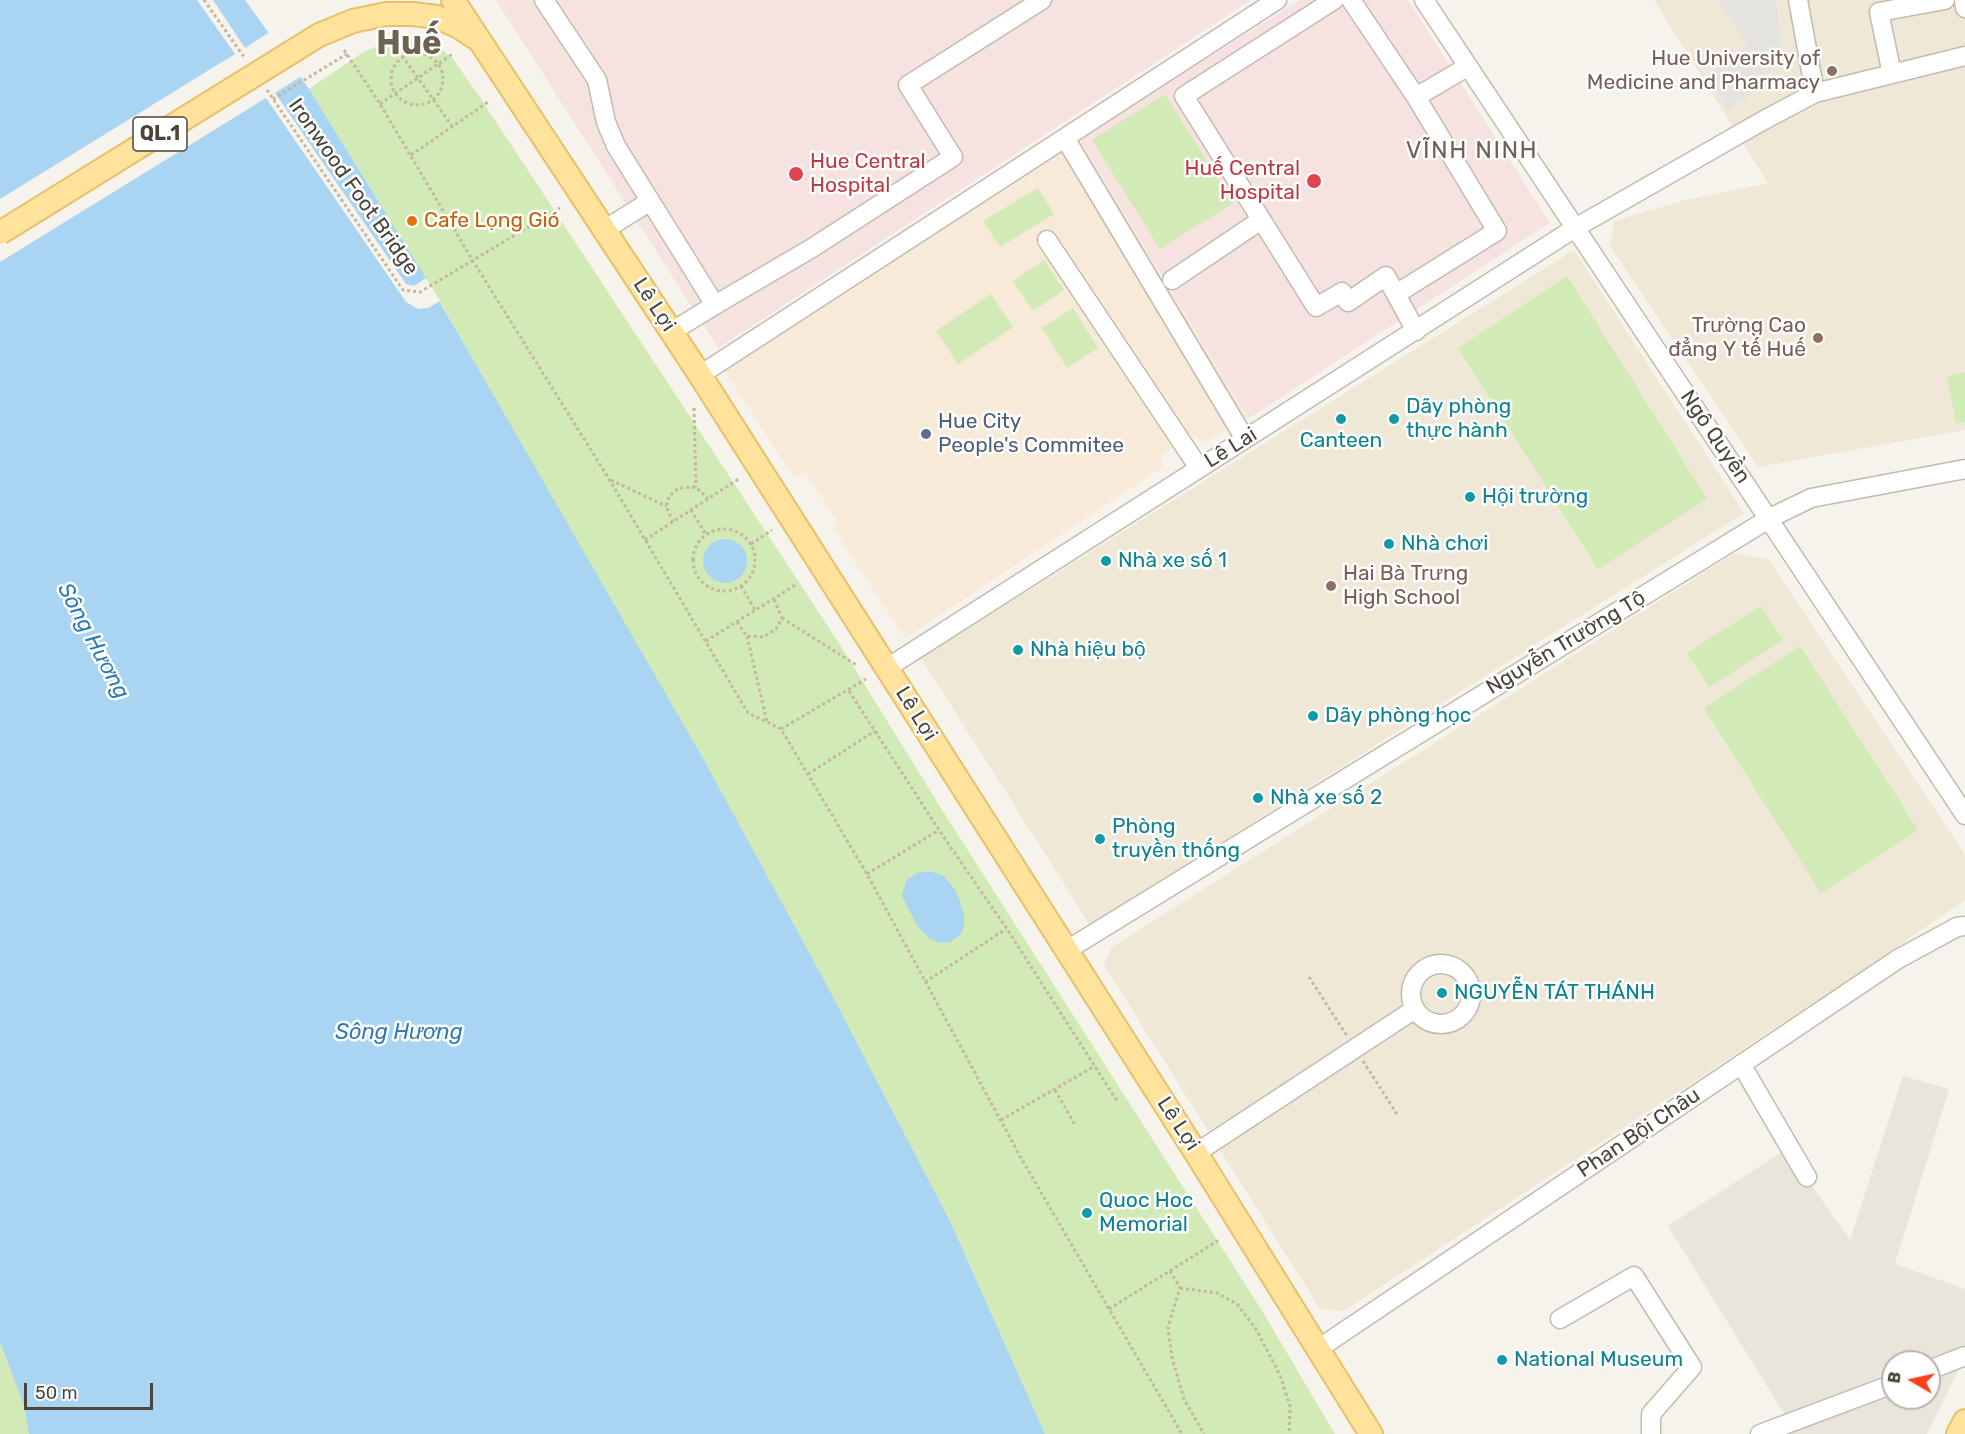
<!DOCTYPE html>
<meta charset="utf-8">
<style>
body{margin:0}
#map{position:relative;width:1965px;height:1434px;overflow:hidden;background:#f6f3ec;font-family:Rubik,sans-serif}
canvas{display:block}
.north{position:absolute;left:1881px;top:1350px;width:60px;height:60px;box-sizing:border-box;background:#fff;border:2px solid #b7b4b0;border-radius:50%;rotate:279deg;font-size:16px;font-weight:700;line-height:24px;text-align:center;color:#4b4439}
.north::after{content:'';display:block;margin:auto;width:21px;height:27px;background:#fc3f1d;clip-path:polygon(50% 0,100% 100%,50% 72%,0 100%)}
.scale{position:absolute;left:24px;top:1383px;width:129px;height:27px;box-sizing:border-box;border:3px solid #4b4439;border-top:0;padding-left:8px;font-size:18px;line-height:21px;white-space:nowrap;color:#4b4439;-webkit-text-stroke:4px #fff;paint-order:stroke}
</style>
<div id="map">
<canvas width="1965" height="1434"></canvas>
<div class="north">B</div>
<div class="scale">50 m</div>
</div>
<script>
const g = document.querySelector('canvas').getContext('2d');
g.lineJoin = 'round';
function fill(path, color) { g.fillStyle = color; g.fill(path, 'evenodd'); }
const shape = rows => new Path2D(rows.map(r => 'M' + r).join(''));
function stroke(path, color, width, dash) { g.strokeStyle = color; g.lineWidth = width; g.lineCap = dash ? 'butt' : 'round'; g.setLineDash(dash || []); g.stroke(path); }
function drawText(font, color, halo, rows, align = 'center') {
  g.font = font + ' Rubik,sans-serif'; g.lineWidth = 5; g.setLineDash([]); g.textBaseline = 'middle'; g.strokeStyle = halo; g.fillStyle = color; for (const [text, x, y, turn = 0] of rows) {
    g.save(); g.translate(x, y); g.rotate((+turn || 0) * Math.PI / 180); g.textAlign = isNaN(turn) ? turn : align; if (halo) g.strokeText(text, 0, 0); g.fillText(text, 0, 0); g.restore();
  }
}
fill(shape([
 [1903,1076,1949,1089,1895,1264,1965,1289,1965,1356,1927,1434,1780,1434,1793,1428,1668,1226,1786,1149,1850,1240],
 [1893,1362,1929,1362,1929,1398,1893,1398]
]), '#eae5da');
fill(shape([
 [1079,139,1249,418,1202,444,1195,434,1161,456,1163,467,905,638,833,528,839,524,805,472,794,478,721,365]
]), '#f7ead8');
fill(shape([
 [1654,0,1965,0,1965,430,1758,467,1610,246,1614,221,1685,200,1768,183],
 [1574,250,1744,513,1090,925,921,658],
 [1735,553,1768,559,1965,855,1965,900,1847,981,1344,1311,1320,1309,1104,965,1112,947]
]), '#efe8d6');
fill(shape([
 [496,0,1251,0,718,348],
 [1300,0,1408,0,1550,223,1249,418,1079,139]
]), '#f6e3e0');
fill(shape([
 [416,39,439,47,453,59,479,96,837,640,944,813,1261,1309,1335,1434,1045,1434,950,1221,865,1059,440,301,309,89,362,53,384,43,400,40],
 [1165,94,1233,203,1160,249,1092,140],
 [1038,188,1054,214,1000,247,983,221],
 [1044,260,1064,290,1033,311,1013,281],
 [1567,276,1707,499,1598,569,1458,348],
 [991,294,1013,327,958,364,936,331],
 [1073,308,1098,348,1067,368,1042,328],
 [1965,372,1965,422,1956,423,1947,376],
 [1761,606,1783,640,1709,687,1687,653],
 [1800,646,1918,830,1821,893,1704,708],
 [0,1342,24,1406,29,1434,0,1434]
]), '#d2eab5');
fill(shape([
 [1718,0,1776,0,1784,63,1765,73,1749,86,1753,93,1728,109,1708,75,1748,45]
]), '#e5e3e0');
fill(shape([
 [0,0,245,0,309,89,426,278,705,762,824,980,950,1221,1045,1434,29,1434,24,1406,0,1342],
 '703 561a22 22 0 1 1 44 0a22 22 0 1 1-44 0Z',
 [929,871,944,876,956,891,964,914,964,927,960,935,950,942,940,943,930,939,918,927,902,896,906,881,917,873]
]), '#a9d4f2');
fill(shape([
 [197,0,213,0,245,48,271,31,303,75,275,93,406,284,414,286,426,278,440,301,428,308,418,309,406,302,266,98,0,262,0,199,235,54]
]), '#f6f3ec');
const minor = shape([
 [544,0,597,80,606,122,616,146,715,305,812,248,953,157,908,85,1042,0],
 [1334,0,1184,96,1316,307,1342,292,1348,302,1386,276,1416,331],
 [1351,0,1416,97,1497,231,1396,294],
 [1424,0,1965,815],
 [1798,0,1815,93],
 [1964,0,1965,8],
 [1892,74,1879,12,1945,0],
 [1416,97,1467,67],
 [1065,138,1245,439],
 [604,230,649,202],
 [1047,240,1199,468],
 [1172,280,1261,220],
 [671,332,715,305],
 [700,375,1277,0],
 [887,668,1575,228,1764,120,1815,93,1965,56],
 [1067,950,1770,518,1811,498,1965,469],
 '1411 994a30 30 0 1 1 60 0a30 30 0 1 1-60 0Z',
 [1741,1064,1807,1177],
 [1196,1153,1415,1009],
 [1560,1319,1634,1276,1692,1367,1651,1414,1651,1434],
 [1318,1349,1898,959,1957,927,1965,926],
 [1929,1370,1965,1356],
 [1760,1434,1893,1384]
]);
const major = shape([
 [453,0,700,375,1196,1153,1371,1434],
 [319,35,353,21,386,14,413,14,437,17,459,27,474,37],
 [1958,1434,1965,1421]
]);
stroke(minor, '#c2bbae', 21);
stroke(major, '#e6c16a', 26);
stroke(shape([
 [204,0,244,57],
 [392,34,403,57,452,126],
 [344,50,380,104,473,261,609,479,748,713,781,729,867,874,1021,1158,1182,1434],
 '391 79a26 26 0 1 1 52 0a26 26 0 1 1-52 0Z',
 [267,90,403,290,420,292,560,208],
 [273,99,347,54],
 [380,104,454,53],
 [411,155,488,102],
 [694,408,696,487],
 [611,480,666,506],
 [691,510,706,535],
 [673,522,666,506,669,496,679,488,696,487,708,499],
 '693 560a31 31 0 1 1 62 0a31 31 0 1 1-62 0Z',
 [645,540,740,478],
 [751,544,772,530],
 [741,586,755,610],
 [782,618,858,666],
 [737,622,747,636,763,637,776,629,782,618,774,599],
 [747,636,767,722],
 [706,641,797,584],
 [849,691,939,830,1007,929,1117,1101],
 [781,729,866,679],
 [808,774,875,731],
 [867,874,939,830],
 [1309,977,1347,1036],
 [925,982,1006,929],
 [1363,1061,1397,1114],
 [1055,1090,1075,1125],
 [1001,1120,1095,1066],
 [1170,1271,1180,1288,1168,1327,1172,1358,1184,1399,1204,1434],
 [1180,1288,1217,1293,1237,1304,1256,1329,1280,1375,1290,1406,1289,1434],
 [1109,1309,1219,1240]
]), '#c4b79f', 3, [3, 3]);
stroke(minor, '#fff', 18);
stroke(major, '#ffe39c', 22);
const majorBridge = shape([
 [0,233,319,35]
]);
stroke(majorBridge, '#e6c16a', 26, []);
stroke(majorBridge, '#ffe39c', 22);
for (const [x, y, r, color] of [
 [1832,71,6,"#8d6e63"],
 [796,174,8,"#e0444e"],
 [1314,181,8,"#e0444e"],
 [412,221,6,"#e8710a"],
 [1818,338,6,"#8d6e63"],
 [1341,419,6,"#0f9aa8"],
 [1394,419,6,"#0f9aa8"],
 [926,434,6,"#5c6f8a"],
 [1470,497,6,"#0f9aa8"],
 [1389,544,6,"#0f9aa8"],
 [1106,561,6,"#0f9aa8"],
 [1331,586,6,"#8d6e63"],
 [1018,650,6,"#0f9aa8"],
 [1313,716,6,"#0f9aa8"],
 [1258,798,6,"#0f9aa8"],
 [1100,839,6,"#0f9aa8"],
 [1442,993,6,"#0f9aa8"],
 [1087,1213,6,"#0f9aa8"],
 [1502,1360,6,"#0f9aa8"]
]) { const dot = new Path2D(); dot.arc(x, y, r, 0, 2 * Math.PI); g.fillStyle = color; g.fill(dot); stroke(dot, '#fff', 2); }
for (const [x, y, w] of [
 [160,134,54]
]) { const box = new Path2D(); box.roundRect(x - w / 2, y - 17, w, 34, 4.5); g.fillStyle = '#fff'; g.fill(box); stroke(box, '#4b4439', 1.5); }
drawText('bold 20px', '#4b4439', null, [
 ["QL.1",160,134]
]);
drawText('21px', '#785e54', '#fff', [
 ["Hue University of",1820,59],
 ["Medicine and Pharmacy",1820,83],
 ["Trường Cao",1806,326],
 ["đẳng Y tế Huế",1806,350],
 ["Hai Bà Trưng",1343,574,"left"],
 ["High School",1343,598,"left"]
], 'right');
drawText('21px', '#be3a42', '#fff', [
 ["Hue Central",810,162],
 ["Hospital",810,186],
 ["Huế Central",1300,169,"right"],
 ["Hospital",1300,193,"right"]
], 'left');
drawText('21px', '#4b4439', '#fff', [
 ["Ironwood Foot Bridge",353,187,55],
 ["Lê Lợi",654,305,57],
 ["Ngô Quyền",1715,437,56],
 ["Lê Lai",1231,448,-32],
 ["Nguyễn Trường Tộ",1566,643,-31],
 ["Lê Lợi",916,714,58],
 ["Lê Lợi",1178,1124,57],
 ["Phan Bội Châu",1639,1133,-34]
]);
drawText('21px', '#c56008', '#fff', [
 ["Cafe Lọng Gió",424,221]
], 'left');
drawText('21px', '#0d838f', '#fff', [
 ["Dãy phòng",1406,407],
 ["thực hành",1406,431],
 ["Canteen",1341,441,"center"],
 ["Hội trường",1482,497],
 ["Nhà chơi",1401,544],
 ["Nhà xe số 1",1118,561],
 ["Nhà hiệu bộ",1030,650],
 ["Dãy phòng học",1325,716],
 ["Nhà xe số 2",1270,798],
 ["Phòng",1112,827],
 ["truyền thống",1112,851],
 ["NGUYỄN TÁT THÁNH",1454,993],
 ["Quoc Hoc",1099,1201],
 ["Memorial",1099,1225],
 ["National Museum",1514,1360]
], 'left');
drawText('21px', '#4e5e75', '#fff', [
 ["Hue City",938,422],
 ["People's Commitee",938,446]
], 'left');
drawText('italic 22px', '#2e7ab2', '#fff', [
 ["Sông Hương",93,641,62],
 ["Sông Hương",399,1033]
]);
g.letterSpacing = '1.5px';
drawText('24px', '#6e6250', '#fff', [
 ["VĨNH NINH",1472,151]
]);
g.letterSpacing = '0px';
drawText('bold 33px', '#6e6250', '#fff', [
 ["Huế",409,44]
]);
</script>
